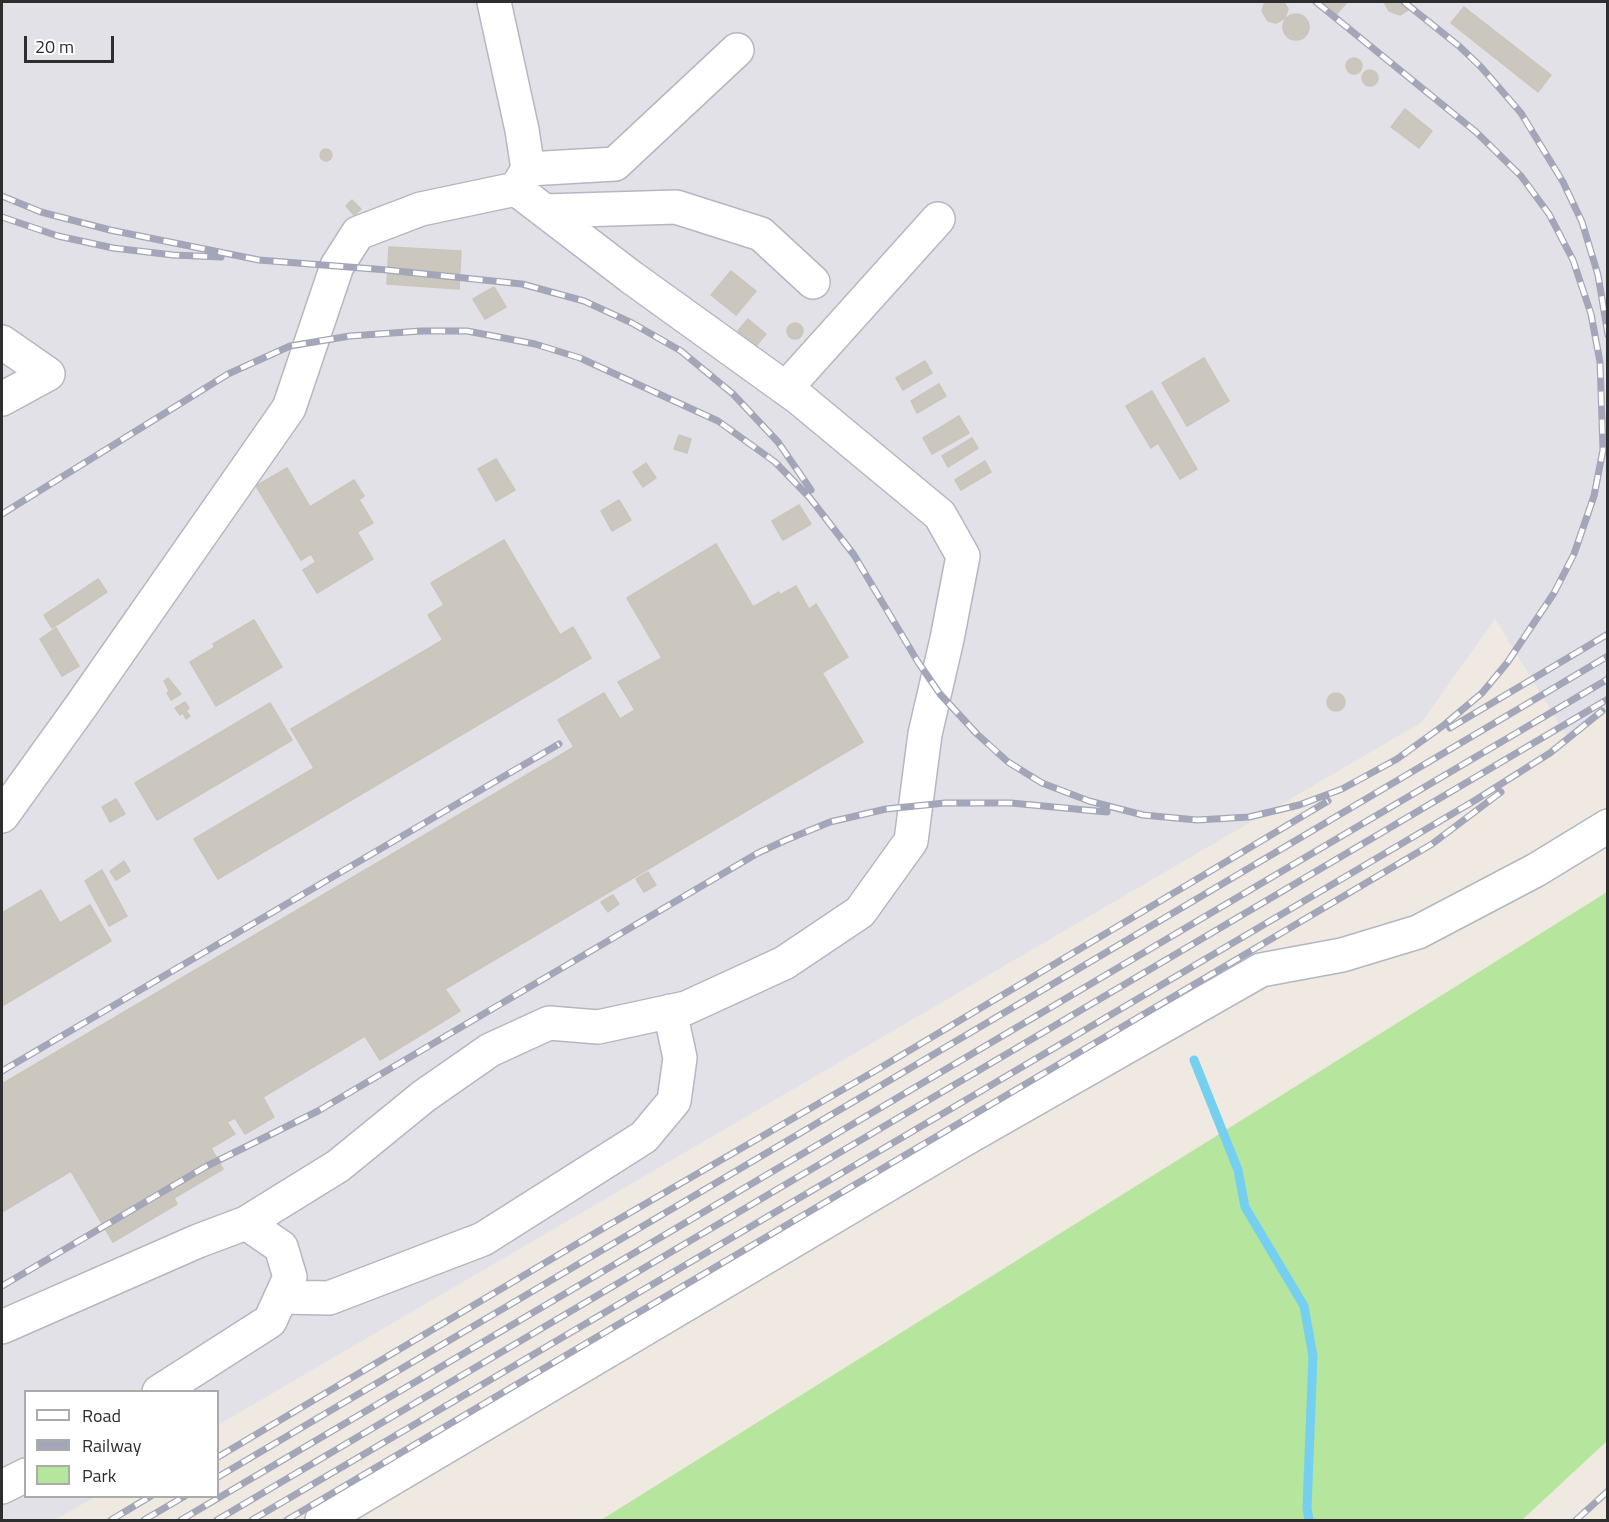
<!DOCTYPE html>
<style>
body{margin:0}
#map{position:relative;width:1609px;height:1522px;overflow:hidden;background:#efe9e1;font-family:"Titillium Web",sans-serif}
canvas{display:block}
.frame{position:absolute;inset:0;border:3px solid #2e2e2e;pointer-events:none}
.legend{position:absolute;left:24px;top:1390px;width:195px;height:108px;box-sizing:border-box;background:#fff;border:2px solid #ababab;margin:0;padding:8px 10px;list-style:none;font-size:18px;color:#2e2e2e}
.legend li{display:flex;align-items:center;gap:12px;height:30px}
.legend b{width:30px;border:2px solid #ababab}
.scale{position:absolute;left:24px;top:36px;width:90px;height:27px;box-sizing:border-box;border:3px solid #2e2e2e;border-top:0;padding-left:8px;font-size:18px;line-height:21px;white-space:nowrap;color:#2e2e2e;-webkit-text-stroke:4px #fff;paint-order:stroke}
</style>
<div id="map">
<canvas width="1609" height="1522"></canvas>
<div class="frame"></div>
<ul class="legend">
<li><b style="height:8px;background:#fff"></b>Road</li>
<li><b style="height:8px;background:#a3a6b8"></b>Railway</li>
<li><b style="height:16px;background:#b6e59e"></b>Park</li>
</ul>
<div class="scale">20 m</div>
</div>
<script>
const g = document.querySelector('canvas').getContext('2d');
g.lineJoin = 'round';
function fill(path, color) { g.fillStyle = color; g.fill(path, 'evenodd'); }
const shape = rows => new Path2D(rows.map(r => 'M' + r).join(''));
function stroke(path, color, width, dash) { g.strokeStyle = color; g.lineWidth = width; g.lineCap = dash ? 'butt' : 'round'; g.setLineDash(dash || []); g.stroke(path); }
fill(shape([
 [2,2,1607,2,1607,707,1568,738,1495,619,1422,722,218,1425,218,1392,26,1392,26,1496,95,1497,54,1520,2,1520]
]), '#e3e1e8');
fill(shape([
 [1607,892,1607,1441,1522,1520,601,1520]
]), '#b6e59e');
stroke(shape([
 [1194,1060,1238,1170,1245,1207,1304,1306,1313,1356,1307,1508,1309,1520]
]), '#75cff0', 9);
const building = shape([
 [1265,2,1284,2,1288,9,1285,18,1276,23,1268,21,1262,11,1265,2],
 [1318,2,1347,2,1335,16,1318,2],
 [1384,2,1412,2,1408,10,1400,15,1389,11,1384,2],
 [1464,7,1551,75,1538,92,1451,23,1464,7],
 '1283 27a13 13 0 1 1 26 0a13 13 0 1 1-26 0Z',
 '1346 66a8 8 0 1 1 16 0a8 8 0 1 1-16 0Z',
 '1362 78a8 8 0 1 1 16 0a8 8 0 1 1-16 0Z',
 [1405,109,1432,131,1419,148,1391,127,1405,109],
 '320 155a6 6 0 1 1 12 0a6 6 0 1 1-12 0Z',
 [352,200,361,209,354,215,346,206,352,200],
 [389,247,461,251,459,289,387,284,389,247],
 [731,271,756,291,736,315,711,295,731,271],
 [494,287,506,307,485,319,473,299,494,287],
 [748,319,766,334,756,346,738,331,748,319],
 '787 331a8 8 0 1 1 16 0a8 8 0 1 1-16 0Z',
 [1204,358,1229,401,1187,426,1162,383,1204,358],
 [925,361,932,373,903,390,896,378,925,361],
 [939,384,946,396,917,413,911,401,939,384],
 [1152,391,1197,469,1180,479,1158,443,1151,448,1126,406,1152,391],
 [959,416,969,433,932,454,923,438,959,416],
 [679,435,691,439,687,453,674,449,679,435],
 [972,438,978,448,948,467,942,456,972,438],
 [496,459,515,490,496,501,478,469,496,459],
 [985,461,991,472,961,490,955,480,985,461],
 [646,463,656,478,643,487,633,472,646,463],
 [287,468,310,507,354,480,364,496,359,500,373,523,357,532,373,559,317,593,303,570,316,562,311,554,301,560,256,486,287,468],
 [619,500,631,520,612,531,601,511,619,500],
 [799,505,811,524,783,540,772,521,799,505],
 [504,540,560,635,573,627,591,658,218,879,194,839,314,768,291,729,443,640,428,615,444,605,431,583,504,540],
 [716,544,753,607,779,592,780,595,796,586,809,609,816,604,848,657,822,673,863,742,445,989,460,1011,380,1060,365,1036,263,1097,274,1117,245,1134,235,1118,227,1122,235,1134,211,1148,223,1169,174,1198,177,1204,113,1242,71,1171,2,1212,2,1084,574,747,558,720,604,693,620,719,635,710,618,682,662,658,627,598,716,544],
 [98,579,107,592,52,628,44,615,98,579],
 [254,620,282,667,216,706,190,662,215,647,213,644,254,620],
 [56,628,79,666,62,676,40,639,56,628],
 [168,678,181,694,171,700,167,693,169,691,164,681,168,678],
 '1327 702a9 9 0 1 1 18 0a9 9 0 1 1-18 0Z',
 [185,702,189,708,186,711,190,716,186,719,183,713,180,715,175,708,185,702],
 [270,703,292,740,157,820,135,783,270,703],
 [116,799,125,814,110,822,102,807,116,799],
 [124,861,130,871,116,880,110,871,124,861],
 [102,870,127,916,109,926,85,881,102,870],
 [648,872,656,885,644,892,636,879,648,872],
 [41,890,60,923,90,905,111,941,2,1006,2,913,41,890],
 [613,895,619,904,608,912,601,902,613,895]
]);
fill(building, '#cbc7bf');
stroke(building, '#cbc5ba', 1.5);
const minor = shape([
 [528,169,615,164,737,50],
 [545,211,676,207,761,234,813,282],
 [2,342,48,374,2,399],
 [786,388,938,219],
 [2,816,81,706,289,408,337,266,358,233,421,209,516,189,528,169,522,130,494,2],
 [246,1223,338,1166,424,1096,490,1050,549,1023,598,1027,686,1008,784,963,860,912,911,841,925,734,947,639,963,556,940,515,799,398,631,277,516,189],
 [281,1297,329,1298,483,1239,644,1137,674,1101,680,1058,670,1011],
 [2,1327,198,1241,246,1223,281,1247,290,1277,270,1321,159,1392],
 [2,1487,26,1475],
 [322,1520,963,1140,1261,970,1342,955,1418,932,1536,870,1608,826]
]);
stroke(minor, '#b4b7c1', 36);
stroke(minor, '#fff', 33);
const rail = shape([
 [1404,2,1459,46,1481,67,1521,113,1563,182,1582,222,1598,275,1608,335],
 [2,196,41,212,110,230,259,260,387,270,522,284,584,301,632,323,681,351,733,394,778,442,811,490],
 [2,217,58,236,113,248,173,255,221,257],
 [2,514,228,374,290,346,350,336,421,331,467,331,535,344,580,358,718,421,775,462,810,498,854,555,918,662,940,694,977,734,1008,762,1042,783,1089,801,1143,815,1197,820,1249,817,1299,805,1342,789,1397,759,1444,725,1482,693,1507,663,1554,593,1574,554,1594,496,1603,450,1600,362,1591,314,1573,260,1549,214,1521,176,1476,132,1316,2],
 [1450,728,1608,634],
 [2,1071,559,744],
 [2,1286,205,1167,318,1111,758,853,786,840,830,822,886,809,945,803,1011,803,1107,812],
 [218,1457,607,1226,880,1068,1328,801],
 [218,1477,1608,656],
 [111,1520,151,1496],
 [144,1520,185,1496],
 [181,1520,1608,679],
 [217,1520,1608,699],
 [252,1520,1474,801,1550,753,1602,711],
 [287,1520,1432,844,1501,792],
 [1576,1520,1608,1491]
]);
stroke(rail, '#a3a6b8', 7);
stroke(rail, '#fff', 4.5, [14]);
</script>
